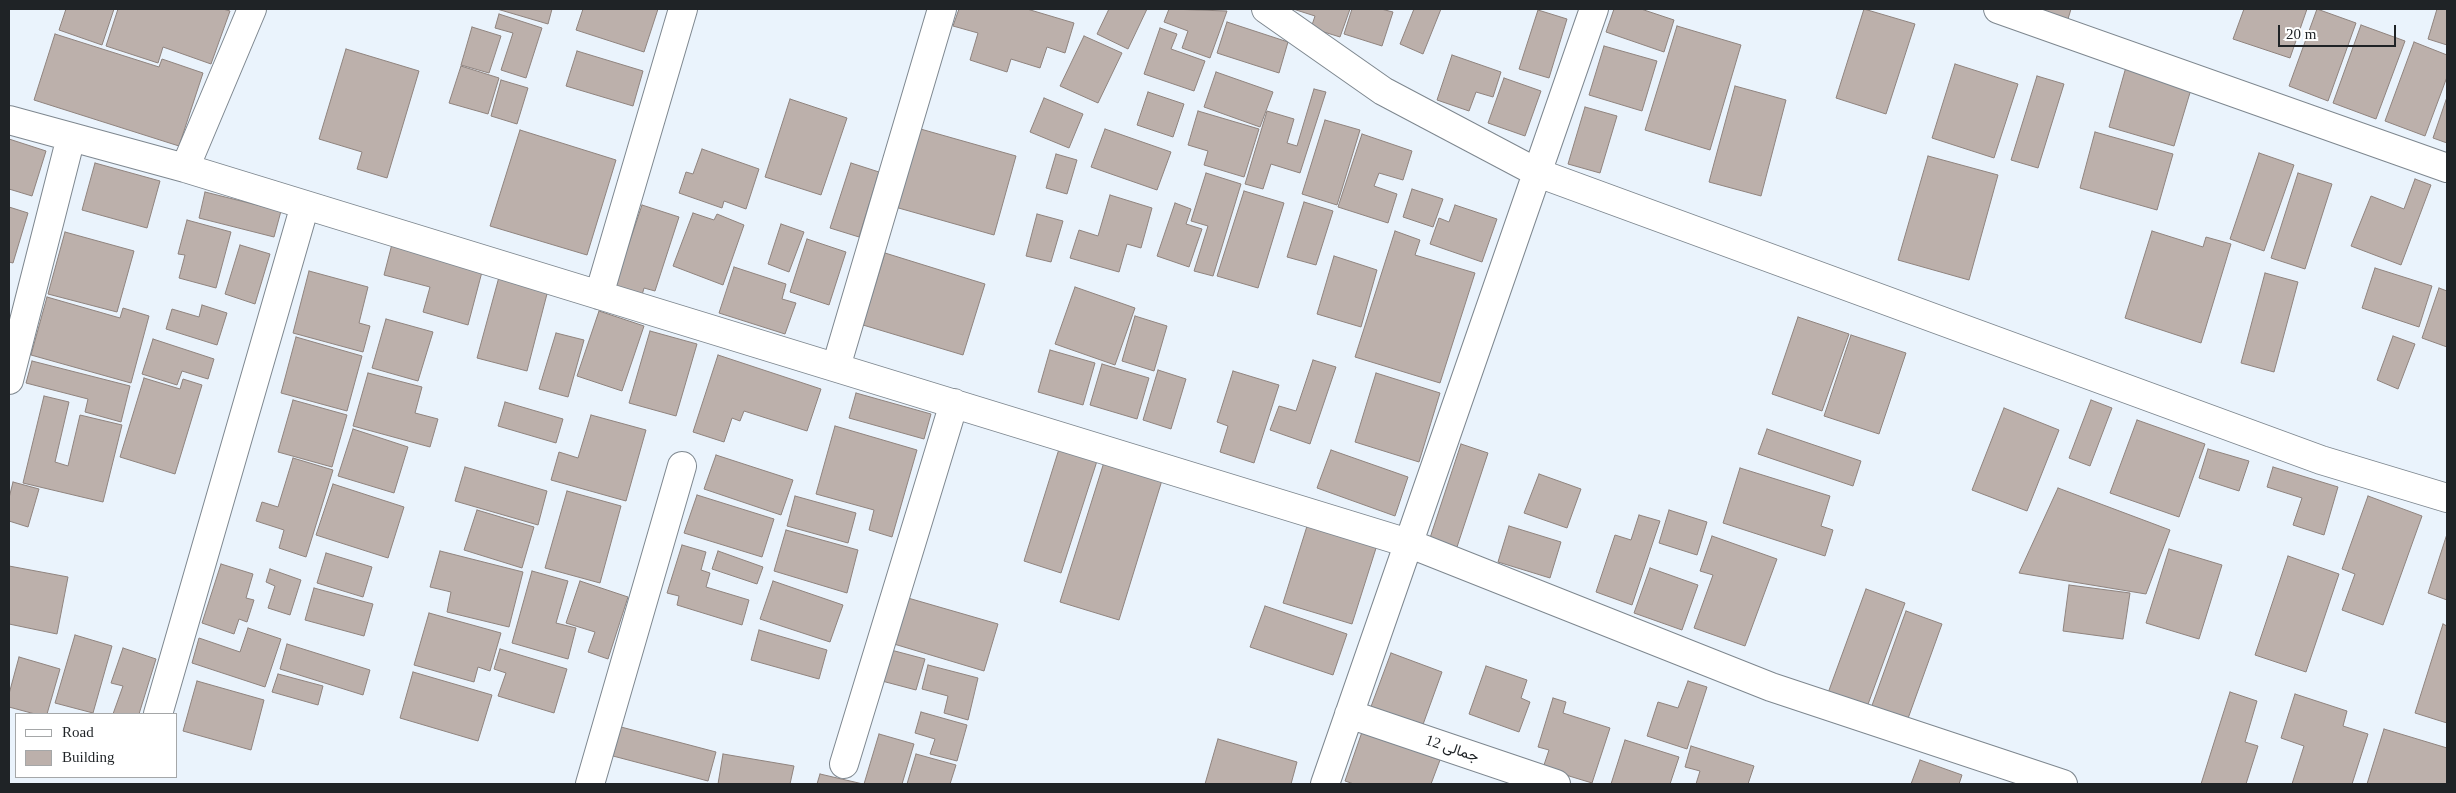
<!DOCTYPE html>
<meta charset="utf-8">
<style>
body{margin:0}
#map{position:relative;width:2456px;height:793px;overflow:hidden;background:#eaf3fc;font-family:"Times New Roman",serif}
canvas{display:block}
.frame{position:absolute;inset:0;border:10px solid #1f2326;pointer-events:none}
.legend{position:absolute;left:15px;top:713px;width:162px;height:65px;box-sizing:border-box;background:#fff;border:1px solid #a5a7a8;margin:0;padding:6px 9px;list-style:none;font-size:15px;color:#1f2326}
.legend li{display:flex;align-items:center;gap:10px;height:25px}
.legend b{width:25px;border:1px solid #a5a7a8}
.scale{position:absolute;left:2278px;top:25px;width:118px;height:22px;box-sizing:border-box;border:2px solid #1f2326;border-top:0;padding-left:6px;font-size:15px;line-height:18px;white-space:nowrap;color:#1f2326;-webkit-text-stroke:4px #fff;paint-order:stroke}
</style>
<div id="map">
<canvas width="2456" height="793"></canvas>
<div class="frame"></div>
<ul class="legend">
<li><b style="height:6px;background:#fff"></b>Road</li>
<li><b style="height:14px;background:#bcb0ab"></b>Building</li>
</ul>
<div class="scale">20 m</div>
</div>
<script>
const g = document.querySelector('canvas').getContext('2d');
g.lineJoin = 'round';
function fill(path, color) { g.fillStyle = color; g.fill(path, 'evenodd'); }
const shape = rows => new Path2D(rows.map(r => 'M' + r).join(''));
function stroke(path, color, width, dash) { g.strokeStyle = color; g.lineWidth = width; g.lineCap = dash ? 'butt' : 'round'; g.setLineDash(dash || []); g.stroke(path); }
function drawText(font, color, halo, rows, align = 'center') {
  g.font = font + ' "Times New Roman",Vazirmatn,serif'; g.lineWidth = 4.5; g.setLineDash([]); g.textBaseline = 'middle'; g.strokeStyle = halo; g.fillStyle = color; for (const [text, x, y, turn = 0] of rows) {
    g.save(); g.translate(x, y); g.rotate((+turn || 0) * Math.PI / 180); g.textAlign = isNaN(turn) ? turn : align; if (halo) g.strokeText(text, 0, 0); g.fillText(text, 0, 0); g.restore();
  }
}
const building = shape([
 [66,9,114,9,102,45,59,30,66,9],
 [118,9,223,9,230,11,211,64,163,47,158,63,106,46,118,9],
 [497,9,552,9,548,24,497,9],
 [583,9,658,9,644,52,576,30,583,9],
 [959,9,1027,9,1074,23,1065,53,1047,47,1040,68,1011,59,1007,72,970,60,978,33,953,26,959,9],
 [1109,9,1147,9,1128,49,1097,34,1109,9],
 [1169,9,1227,11,1210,58,1182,48,1188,31,1164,22,1169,9],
 [1293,9,1350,9,1340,37,1311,28,1315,16,1293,9],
 [1352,9,1381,9,1393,12,1382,46,1344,34,1352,9],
 [1414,9,1441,9,1423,54,1400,44,1414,9],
 [1614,9,1641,9,1674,20,1664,52,1606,32,1614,9],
 [1864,9,1915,24,1886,114,1836,98,1864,9],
 [2038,9,2071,9,2068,19,2038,9],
 [2244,9,2307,9,2290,58,2233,39,2244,9],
 [2317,9,2356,23,2328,101,2289,86,2317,9],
 [2437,9,2447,9,2447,45,2428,39,2437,9],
 [1538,10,1567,19,1549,78,1519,69,1538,10],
 [499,14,542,28,526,78,501,70,513,33,495,28,499,14],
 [1227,22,1288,42,1279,73,1217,53,1227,22],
 [2361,25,2405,41,2376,119,2333,103,2361,25],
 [1677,26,1741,45,1710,150,1645,130,1677,26],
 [472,27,501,36,489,73,461,65,472,27],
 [1160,28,1177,34,1171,49,1205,61,1194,91,1144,74,1160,28],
 [55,34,159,67,162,59,203,73,179,146,34,100,55,34],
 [1084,36,1122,53,1098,103,1060,86,1084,36],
 [2414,42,2447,55,2447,77,2425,136,2385,121,2414,42],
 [1604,46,1657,61,1642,111,1589,95,1604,46],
 [346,49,419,71,387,178,357,169,362,152,319,139,346,49],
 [577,51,643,71,633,106,566,86,577,51],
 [1452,55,1501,72,1493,97,1476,92,1469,111,1437,100,1452,55],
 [1955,64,2018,84,1994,158,1932,138,1955,64],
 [461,66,499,78,488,114,449,103,461,66],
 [2126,67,2192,86,2174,146,2109,127,2126,67],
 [1216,72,1273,92,1260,127,1204,107,1216,72],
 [2037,76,2064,84,2038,168,2011,160,2037,76],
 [1504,78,1541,91,1525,136,1488,123,1504,78],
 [501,80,528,88,517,124,491,116,501,80],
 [1735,86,1786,100,1761,196,1709,182,1735,86],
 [1314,89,1326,92,1300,173,1271,164,1263,189,1245,184,1267,111,1294,119,1287,143,1297,146,1314,89],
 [1148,92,1184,104,1173,137,1137,125,1148,92],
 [2447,97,2447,143,2433,138,2447,97],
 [1044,98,1083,114,1069,148,1030,132,1044,98],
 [790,99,847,118,821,195,765,177,790,99],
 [1585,107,1617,116,1600,173,1568,164,1585,107],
 [1198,111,1259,129,1244,177,1204,165,1208,151,1188,145,1198,111],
 [1325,120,1360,130,1337,205,1302,194,1325,120],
 [917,128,1016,156,994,235,895,207,917,128],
 [1105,129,1171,152,1157,190,1091,167,1105,129],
 [520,130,616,160,587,255,490,226,520,130],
 [2095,132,2173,154,2157,210,2080,188,2095,132],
 [1362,134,1412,151,1403,180,1379,173,1374,186,1397,194,1388,223,1338,207,1362,134],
 [9,139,46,151,32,196,9,189,9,139],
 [702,149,759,169,746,209,724,201,722,208,679,193,686,172,693,174,702,149],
 [2259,153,2294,165,2264,251,2230,239,2259,153],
 [1056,154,1077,160,1067,194,1046,188,1056,154],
 [1928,156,1998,175,1969,280,1898,260,1928,156],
 [95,163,160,181,147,228,82,210,95,163],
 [851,163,879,172,859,237,830,228,851,163],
 [1206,173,1241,184,1213,276,1194,271,1208,226,1191,221,1206,173],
 [2298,173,2332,184,2305,269,2271,258,2298,173],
 [2415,179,2431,185,2401,265,2351,246,2371,196,2404,209,2415,179],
 [1412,189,1443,199,1433,227,1403,217,1412,189],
 [1244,191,1284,203,1258,288,1217,276,1244,191],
 [205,192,281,211,274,237,199,218,205,192],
 [1110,195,1152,208,1141,248,1127,244,1119,272,1070,258,1079,230,1098,236,1110,195],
 [1304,202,1333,211,1316,265,1287,257,1304,202],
 [1175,203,1191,209,1186,224,1202,229,1189,267,1157,256,1175,203],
 [642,205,679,217,655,291,644,288,641,299,613,291,642,205],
 [1455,205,1497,219,1482,262,1430,244,1439,218,1449,222,1455,205],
 [9,207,28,213,13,263,9,262,9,207],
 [693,213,714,220,717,214,744,225,723,285,673,266,693,213],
 [1037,214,1063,221,1051,262,1026,256,1037,214],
 [187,220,231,232,216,288,179,278,185,255,178,254,187,220],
 [781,224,804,232,789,272,768,264,781,224],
 [1395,231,1420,240,1415,255,1475,273,1440,383,1355,357,1395,231],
 [2152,231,2203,247,2206,237,2231,244,2201,343,2125,318,2152,231],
 [65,232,134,251,117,312,48,294,65,232],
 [807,239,846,252,829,305,790,292,807,239],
 [392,244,483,268,468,325,423,312,430,287,384,275,392,244],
 [240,245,270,254,255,304,225,294,240,245],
 [885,253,985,284,963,355,863,325,885,253],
 [1334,256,1377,270,1361,327,1317,314,1334,256],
 [734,267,786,284,782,299,796,303,785,334,719,313,734,267],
 [2375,268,2432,286,2419,327,2362,308,2375,268],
 [309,271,368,287,359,323,370,326,363,352,293,333,309,271],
 [2265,273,2298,282,2274,372,2241,363,2265,273],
 [499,277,548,290,527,371,477,358,499,277],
 [1075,287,1135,308,1115,365,1055,344,1075,287],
 [2439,288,2447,291,2447,347,2422,338,2439,288],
 [47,297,120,318,123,308,149,316,131,383,31,355,47,297],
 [202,305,227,313,217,345,166,329,172,309,199,317,202,305],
 [599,311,644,326,622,391,577,376,599,311],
 [1135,316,1167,326,1154,371,1122,361,1135,316],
 [1798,317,1849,334,1822,411,1772,394,1798,317],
 [386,319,433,332,418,381,372,368,386,319],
 [650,331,697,344,676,416,629,403,650,331],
 [556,333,584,340,568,397,539,389,556,333],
 [1851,335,1906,353,1879,434,1824,416,1851,335],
 [2393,336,2415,344,2398,389,2377,380,2393,336],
 [296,337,362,356,347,411,281,393,296,337],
 [153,339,214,359,208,379,182,371,177,385,142,374,153,339],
 [1050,350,1095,363,1083,405,1038,392,1050,350],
 [718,355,821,389,807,431,744,411,740,421,732,418,724,442,693,432,718,355],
 [1313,360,1336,367,1310,444,1270,430,1279,406,1296,411,1313,360],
 [32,361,130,386,121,422,85,412,88,399,26,383,32,361],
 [1102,364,1149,378,1137,419,1090,405,1102,364],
 [1158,370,1186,379,1171,429,1143,420,1158,370],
 [1233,371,1279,385,1254,463,1220,452,1228,426,1217,422,1233,371],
 [368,373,422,387,415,413,438,419,430,447,353,426,368,373],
 [1376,373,1440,393,1419,462,1355,442,1376,373],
 [144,378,180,389,183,379,202,385,175,474,120,457,144,378],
 [856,393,931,414,924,439,849,418,856,393],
 [44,396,69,402,55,462,68,466,80,415,122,425,103,502,23,483,44,396],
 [293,400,347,415,332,467,278,452,293,400],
 [2091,400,2112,408,2090,466,2069,458,2091,400],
 [505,402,563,419,556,443,498,426,505,402],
 [2004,408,2059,430,2027,511,1972,490,2004,408],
 [591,415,646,430,626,501,551,480,559,452,578,458,591,415],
 [2137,420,2205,444,2179,517,2110,493,2137,420],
 [835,426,917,450,892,537,869,530,874,510,816,494,835,426],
 [353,429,408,447,394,493,338,476,353,429],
 [1767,429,1861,461,1853,486,1758,454,1767,429],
 [1461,444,1488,453,1457,547,1430,538,1461,444],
 [1059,449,1097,461,1061,573,1024,561,1059,449],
 [2208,449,2249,461,2239,491,2199,478,2208,449],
 [1331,450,1408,477,1395,516,1317,488,1331,450],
 [716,455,793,480,781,515,704,489,716,455],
 [293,458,333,470,306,557,279,548,284,530,256,521,262,502,278,507,293,458],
 [1105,459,1163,477,1119,620,1060,602,1105,459],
 [465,467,547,491,538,525,455,501,465,467],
 [2273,467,2338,487,2324,535,2293,525,2302,498,2267,487,2273,467],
 [1740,468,1830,496,1821,526,1833,530,1825,556,1723,523,1740,468],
 [1539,474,1581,489,1567,528,1524,513,1539,474],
 [13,482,39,489,28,527,9,521,9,498,13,482],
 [333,484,404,507,388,558,316,535,333,484],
 [2058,488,2170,530,2146,594,2019,573,2058,488],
 [567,491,621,506,600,583,545,568,567,491],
 [697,495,774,519,762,557,684,533,697,495],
 [795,496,856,513,848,543,787,526,795,496],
 [2368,496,2422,516,2383,625,2342,610,2355,574,2342,569,2368,496],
 [477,510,534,527,522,568,464,550,477,510],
 [1669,510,1707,522,1697,555,1659,543,1669,510],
 [1639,515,1660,521,1632,605,1596,592,1615,535,1631,540,1639,515],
 [1308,523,1377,545,1352,624,1283,603,1308,523],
 [1509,526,1561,542,1550,578,1498,562,1509,526],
 [786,530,858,550,847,593,774,571,786,530],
 [2447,534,2447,600,2428,593,2447,534],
 [1712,536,1777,559,1745,646,1694,628,1713,575,1700,571,1712,536],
 [682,545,706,552,701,570,710,573,706,587,749,600,742,625,677,605,679,596,667,593,682,545],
 [2169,549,2222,565,2199,639,2146,623,2169,549],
 [440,551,523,572,509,627,447,612,451,592,430,587,440,551],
 [718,551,763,567,757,584,712,569,718,551],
 [326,553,372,567,363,597,317,583,326,553],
 [2288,556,2339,574,2306,672,2255,655,2288,556],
 [221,564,253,574,246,598,254,600,247,622,239,619,234,634,202,623,221,564],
 [9,566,68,577,57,634,9,624,9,566],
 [1650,568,1698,585,1682,630,1634,613,1650,568],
 [270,569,301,580,290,615,268,608,275,586,266,582,270,569],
 [532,571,568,581,556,623,576,628,568,659,512,643,532,571],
 [580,581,628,597,608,659,588,652,595,632,566,623,580,581],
 [773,581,843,605,830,642,760,619,773,581],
 [2069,585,2130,593,2123,639,2063,631,2069,585],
 [314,588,373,604,364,636,305,620,314,588],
 [1866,589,1905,603,1867,707,1828,693,1866,589],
 [908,598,998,624,984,671,894,644,908,598],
 [1265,606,1347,634,1333,675,1250,647,1265,606],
 [1906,611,1942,624,1906,724,1870,711,1906,611],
 [429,613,501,633,490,671,478,667,474,682,414,665,429,613],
 [2443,624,2447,626,2447,723,2415,713,2443,624],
 [248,628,281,639,265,687,192,663,199,638,240,652,248,628],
 [759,630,827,650,819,679,751,660,759,630],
 [75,635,112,646,93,713,55,703,75,635],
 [287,644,370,670,363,695,280,669,287,644],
 [123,648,156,659,139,714,113,714,123,686,111,683,123,648],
 [500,649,567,669,554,713,498,696,506,673,494,669,500,649],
 [891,650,925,659,916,690,882,681,891,650],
 [1391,653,1442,672,1421,730,1369,712,1391,653],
 [19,657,60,669,47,714,35,714,9,707,9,694,19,657],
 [928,665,978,678,968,720,944,713,948,696,922,689,928,665],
 [1486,666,1527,680,1521,698,1530,702,1519,732,1469,714,1486,666],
 [413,672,492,695,478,741,400,718,413,672],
 [278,674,323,686,318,705,272,692,278,674],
 [197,681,264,700,251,750,183,731,197,681],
 [1688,681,1707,687,1687,749,1647,736,1658,702,1678,708,1688,681],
 [2230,692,2257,701,2245,742,2258,746,2246,784,2201,784,2230,692],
 [2295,694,2347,711,2343,726,2368,734,2352,784,2292,784,2304,746,2281,738,2295,694],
 [1553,698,1566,702,1563,713,1610,728,1592,783,1543,768,1549,750,1538,747,1553,698],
 [921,712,967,725,957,761,930,754,935,739,915,733,921,712],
 [621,727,716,752,708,781,613,756,621,727],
 [2384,729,2447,748,2447,784,2367,784,2384,729],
 [1362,732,1440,760,1431,784,1354,784,1345,781,1362,732],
 [879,734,914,744,902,784,864,784,879,734],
 [1218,739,1297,762,1291,784,1205,784,1218,739],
 [1625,740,1679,757,1670,784,1611,784,1625,740],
 [1691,746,1754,766,1748,784,1696,784,1700,771,1685,767,1691,746],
 [723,754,794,766,790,784,718,784,723,754],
 [916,754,956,765,950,784,907,784,916,754],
 [1920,760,1962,775,1959,784,1911,784,1920,760],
 [820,774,863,784,817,784,820,774]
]);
fill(building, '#bcb0ab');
stroke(building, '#8f837e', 1);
const minor = shape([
 [1266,9,1383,91,1538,173,2321,460,2447,498],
 [1998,9,2447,168],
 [9,120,185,168,1408,543,1771,687,2063,784],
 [185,168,252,9],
 [599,295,683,9],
 [836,367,942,9],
 [9,380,71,137],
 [158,714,305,205],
 [1349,714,1556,784],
 [844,764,954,403],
 [590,784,682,466],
 [1325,784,1594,9]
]);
stroke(minor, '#7e878f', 30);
stroke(minor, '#fff', 28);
drawText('15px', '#1f2326', '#fff', [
 ["جمالی 12",1452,749,19]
]);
</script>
